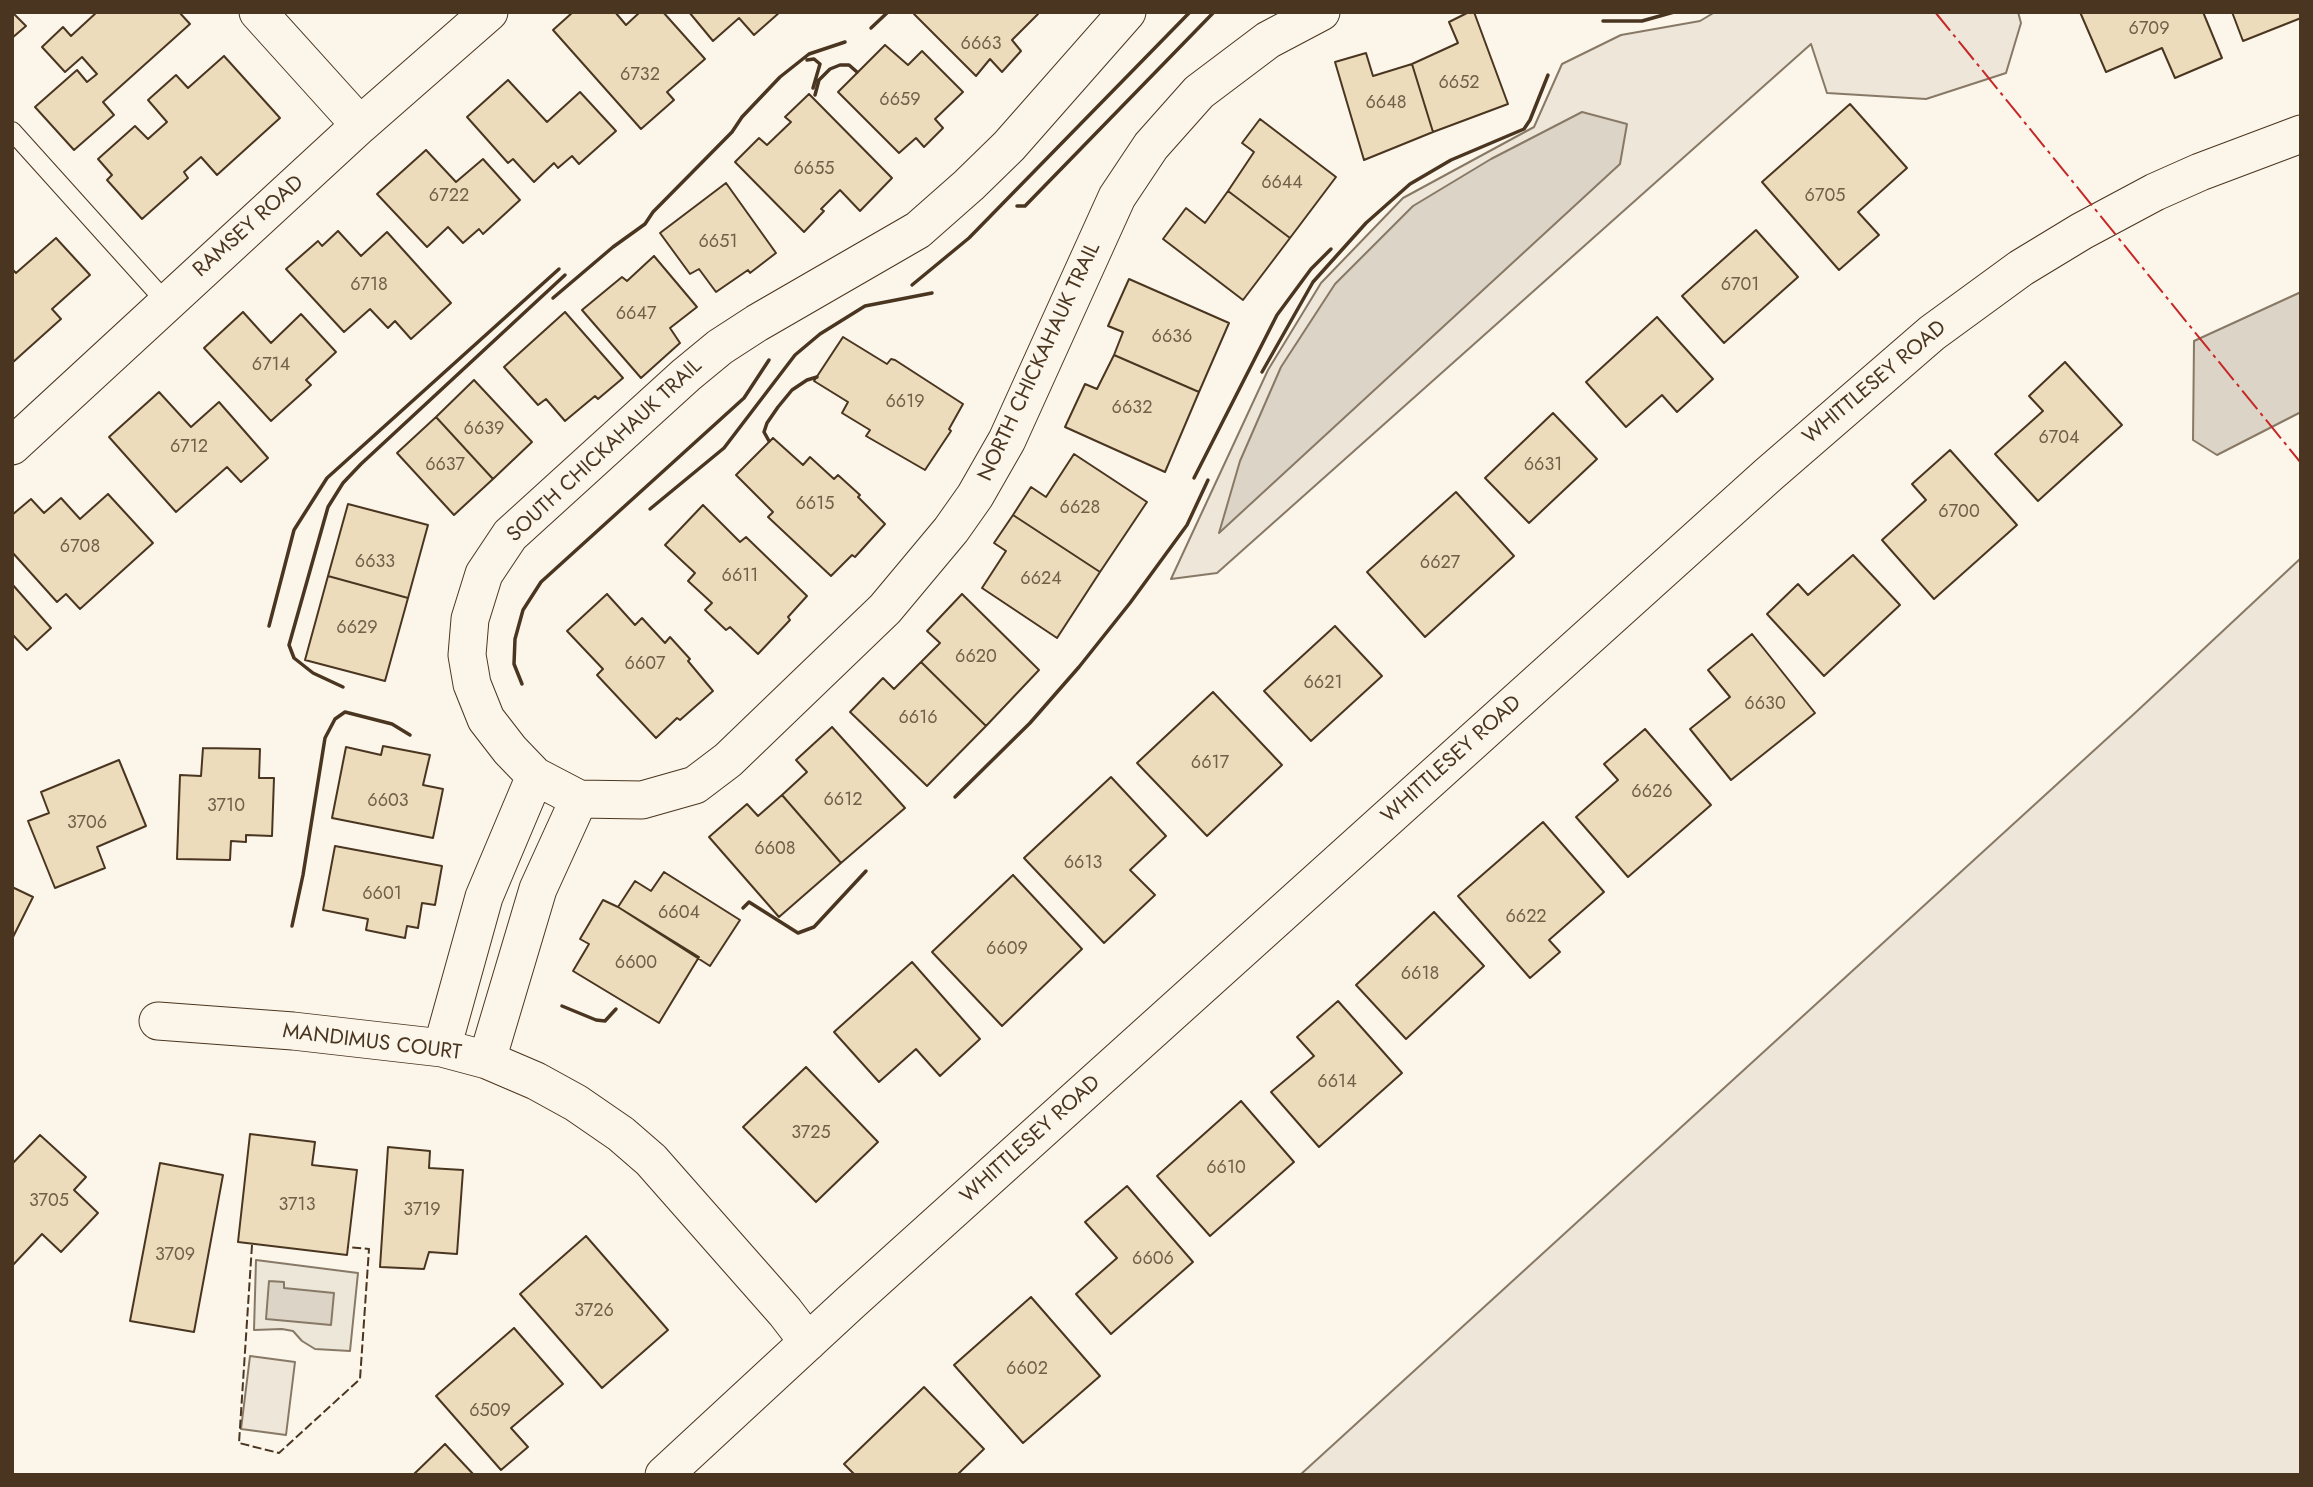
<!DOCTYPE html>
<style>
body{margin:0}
#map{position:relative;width:2313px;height:1487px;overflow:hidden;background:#fbf6e9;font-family:Jost,sans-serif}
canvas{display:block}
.frame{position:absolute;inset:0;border:14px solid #4a3520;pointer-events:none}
</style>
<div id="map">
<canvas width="2313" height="1487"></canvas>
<div class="frame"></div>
</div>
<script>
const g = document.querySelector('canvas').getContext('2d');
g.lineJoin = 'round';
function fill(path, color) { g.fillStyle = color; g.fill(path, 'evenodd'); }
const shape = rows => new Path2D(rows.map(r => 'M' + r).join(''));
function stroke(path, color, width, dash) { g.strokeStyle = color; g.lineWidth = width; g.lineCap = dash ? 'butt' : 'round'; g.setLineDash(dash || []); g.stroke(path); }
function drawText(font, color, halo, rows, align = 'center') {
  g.font = font + ' Jost,sans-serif'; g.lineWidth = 5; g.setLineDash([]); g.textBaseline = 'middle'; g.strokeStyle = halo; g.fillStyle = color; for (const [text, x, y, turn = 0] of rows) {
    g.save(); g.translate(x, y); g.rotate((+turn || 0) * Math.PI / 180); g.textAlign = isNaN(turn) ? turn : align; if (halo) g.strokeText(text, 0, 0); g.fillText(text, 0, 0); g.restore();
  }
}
const green = shape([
 [1715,12,2018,12,2021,23,2006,73,1926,99,1827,93,1811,44,1217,573,1171,579,1268,370,1321,283,1403,198,1534,127,1562,64,1621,35,1700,21,1715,12],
 [2301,558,2301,1475,1300,1475,2135,713,2301,558],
 [250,1356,295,1362,286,1435,241,1429,250,1356]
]);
fill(green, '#ede6d9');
stroke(green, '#887966', 2);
const parking = shape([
 [256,1260,358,1273,350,1351,315,1349,302,1341,293,1331,282,1329,254,1330,256,1260]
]);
fill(parking, '#ede7d9');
stroke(parking, '#887966', 2);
const water = shape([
 [1582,112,1627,124,1620,164,1219,533,1240,461,1281,367,1335,284,1413,206,1491,159,1582,112],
 [2301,292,2301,412,2217,455,2193,440,2194,341,2301,292],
 [269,1281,284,1282,284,1288,334,1293,331,1325,266,1319,269,1281]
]);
fill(water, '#dcd4c6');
stroke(water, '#887966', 2);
const building = shape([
 [12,12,26,26,12,38,12,12],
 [97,12,179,12,190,24,103,102,114,115,74,150,35,107,77,70,87,82,97,74,82,57,65,72,42,47,63,27,71,36,97,12],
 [573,12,615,12,626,25,640,12,663,12,705,59,667,92,674,100,641,129,553,30,573,12],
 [689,12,780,12,754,35,739,18,713,41,689,12],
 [915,12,1036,12,1038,14,1012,40,1021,51,1002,72,990,59,976,76,914,14,915,12],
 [1469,12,1474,12,1508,104,1433,132,1412,64,1458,43,1449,22,1469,12],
 [2080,12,2203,12,2222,58,2175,78,2162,48,2106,72,2080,12],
 [2232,12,2301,12,2301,18,2243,41,2232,12],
 [885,45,908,65,922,51,963,92,935,119,943,128,924,147,916,138,899,153,838,92,885,45],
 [1366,53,1373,76,1412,64,1433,132,1364,160,1335,62,1366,53],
 [224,56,280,118,217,175,201,157,184,172,188,178,142,219,107,180,112,175,98,159,135,126,148,139,167,122,148,100,176,75,188,88,224,56],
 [508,80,547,122,580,92,616,131,579,164,572,156,558,168,554,163,534,182,513,159,508,163,467,117,508,80],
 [809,94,892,178,860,211,840,190,821,209,824,211,804,232,735,162,759,138,767,145,791,122,785,117,809,94],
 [1850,104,1907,168,1858,212,1879,235,1839,270,1762,182,1850,104],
 [1260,119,1336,177,1290,238,1228,191,1254,152,1242,143,1260,119],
 [426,150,456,182,483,159,520,200,483,234,479,229,463,243,448,227,427,247,377,194,426,150],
 [726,183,776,253,750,273,748,270,716,292,699,269,690,274,660,233,726,183],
 [1228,191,1290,238,1243,300,1163,239,1186,208,1205,223,1228,191],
 [1756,230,1798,277,1724,343,1682,296,1756,230],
 [338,231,361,256,387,232,451,303,411,339,395,321,388,328,370,309,344,332,286,269,318,241,322,246,338,231],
 [56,238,90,275,52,309,61,319,12,363,12,269,16,273,56,238],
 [654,256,697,307,670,328,680,343,641,378,582,310,622,277,627,281,654,256],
 [1129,279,1229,323,1199,392,1114,355,1123,332,1108,326,1129,279],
 [243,312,271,343,301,314,336,352,306,380,311,385,271,421,204,348,243,312],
 [565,312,623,378,598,399,595,396,565,421,546,399,538,405,504,367,565,312],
 [1657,317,1713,379,1677,412,1662,395,1626,427,1586,382,1657,317],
 [843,337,887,364,891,359,895,360,963,404,949,429,951,431,925,470,866,436,870,430,842,413,848,402,814,381,843,337],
 [1114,355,1199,392,1165,472,1065,427,1085,384,1097,389,1114,355],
 [2065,362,2122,425,2038,501,1995,454,2043,411,2029,396,2065,362],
 [474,380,532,442,493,479,436,417,474,380],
 [159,392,191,427,219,402,268,458,241,482,227,467,176,512,109,437,159,392],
 [1553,413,1597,459,1529,523,1485,478,1553,413],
 [436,417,493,479,454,515,397,453,436,417],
 [773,438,803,465,810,457,834,479,838,475,860,495,858,497,885,524,855,557,852,555,831,576,768,517,773,512,736,475,773,438],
 [1950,450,2017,525,1934,599,1882,540,1926,500,1912,484,1950,450],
 [1074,454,1147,502,1100,572,1013,515,1031,487,1046,497,1074,454],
 [1456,492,1514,556,1425,637,1367,572,1456,492],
 [108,494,153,543,80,609,66,594,57,602,12,552,12,515,31,499,44,513,61,498,80,519,108,494],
 [348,504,428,525,408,598,328,576,348,504],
 [703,505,740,542,746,537,807,596,788,617,790,620,758,654,730,627,726,630,705,610,712,603,688,581,695,573,665,545,703,505],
 [1013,515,1100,572,1057,638,982,588,1006,551,994,543,1013,515],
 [1853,555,1900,605,1824,676,1767,614,1798,584,1808,595,1853,555],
 [328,576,408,598,385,681,305,660,328,576],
 [12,584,51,628,27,650,12,634,12,584],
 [607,594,635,625,642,618,665,643,670,637,690,659,688,661,713,691,680,720,677,718,656,738,597,675,603,669,567,631,607,594],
 [962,594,1039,670,986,726,921,662,940,643,927,631,962,594],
 [1335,626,1382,676,1311,741,1264,691,1335,626],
 [1752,634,1815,713,1731,780,1690,729,1730,697,1708,670,1752,634],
 [921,662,986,726,927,786,850,712,883,678,894,689,921,662],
 [1213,692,1282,765,1207,836,1137,763,1213,692],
 [832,727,905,808,841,863,782,795,807,772,796,760,832,727],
 [1645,729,1711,805,1628,877,1576,817,1618,780,1604,764,1645,729],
 [383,746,430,755,423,785,443,789,433,838,332,818,346,747,381,755,383,746],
 [203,748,260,749,259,778,274,778,272,836,246,835,246,842,231,841,230,860,177,859,180,775,201,776,203,748],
 [119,760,146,826,97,847,105,868,55,888,28,821,49,813,41,792,119,760],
 [1111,777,1166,836,1130,870,1155,895,1104,943,1024,858,1111,777],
 [782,795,841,863,779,917,709,837,747,804,758,816,782,795],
 [1543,822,1604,892,1549,940,1560,952,1530,978,1458,896,1543,822],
 [335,846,442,866,435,905,422,903,418,928,407,926,405,938,366,930,368,919,323,910,335,846],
 [664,872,740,920,710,966,618,907,635,881,651,891,664,872],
 [1013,875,1082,949,1002,1026,932,952,1013,875],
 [12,887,33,897,12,939,12,887],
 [603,900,618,907,699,957,659,1023,573,971,589,944,580,939,603,900],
 [1434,912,1484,966,1406,1039,1356,985,1434,912],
 [912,962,980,1039,940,1076,916,1049,879,1082,834,1032,912,962],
 [1338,1001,1402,1073,1319,1147,1271,1092,1314,1056,1297,1037,1338,1001],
 [806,1067,878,1142,816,1202,743,1127,806,1067],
 [1241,1101,1294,1162,1210,1236,1157,1176,1241,1101],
 [250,1134,315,1142,312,1165,357,1170,347,1255,238,1242,250,1134],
 [40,1135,86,1177,74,1190,98,1213,61,1252,42,1234,12,1266,12,1164,40,1135],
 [388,1147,430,1151,429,1168,463,1170,457,1254,429,1252,424,1269,380,1267,388,1147],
 [160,1163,223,1175,194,1332,130,1321,160,1163],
 [1127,1186,1193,1262,1111,1334,1076,1294,1117,1258,1085,1222,1127,1186],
 [586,1236,668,1330,602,1388,520,1294,586,1236],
 [1031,1297,1100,1376,1023,1443,954,1365,1031,1297],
 [514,1328,563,1384,511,1428,528,1447,501,1470,436,1396,514,1328],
 [924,1387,984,1449,957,1475,855,1475,844,1464,924,1387],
 [445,1444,474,1475,413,1475,445,1444]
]);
fill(building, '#ecdcbc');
stroke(building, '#4a3520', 2);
const service = shape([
 [12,131,166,302]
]);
const minor = shape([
 [258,12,360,125],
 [12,446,360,125,489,12],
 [535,776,579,799,642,800,695,785,728,760,885,609,951,530,975,496,1007,440,1117,197,1151,146,1199,92,1268,40,1321,12],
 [158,1021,293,1031,442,1048,487,1060,536,1081,576,1103,621,1134,651,1160,785,1312,808,1342],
 [442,1048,484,897,535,776,510,750,486,719,472,684,467,655,470,619,484,574,510,535,686,375,720,347,757,323,918,230,969,185,1009,146,1127,12],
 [487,1060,538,889,579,799],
 [664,1475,851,1302,1768,475,1932,333,2021,268,2082,231,2155,192,2200,172,2301,134]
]);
stroke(service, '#4a3520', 20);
stroke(minor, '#4a3520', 39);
stroke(service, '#fbf6e9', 18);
stroke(minor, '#fbf6e9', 37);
stroke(shape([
 [252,1245,239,1443,279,1453,360,1379,369,1249,347,1247]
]), '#4a3520', 2, [9, 3.5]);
stroke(shape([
 [1603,21,1642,21,1674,12],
 [871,28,888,12],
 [807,60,814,59,820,64,813,88],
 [815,95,819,80,830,69,840,65,849,65,857,72],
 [1017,206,1025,206,1214,12],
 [912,285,969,238,1190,12],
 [553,298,613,247,645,224,653,212,732,132,742,117,780,77,809,54,845,42],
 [1262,372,1313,282,1366,223,1410,184,1451,160,1524,129,1530,120,1548,75],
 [769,441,764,432,767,423,778,407,792,390,807,380,817,377],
 [1194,478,1277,315,1311,269,1331,249],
 [650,509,724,448,795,355,820,334,865,306,932,293],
 [269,626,294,530,327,478,559,269],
 [522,684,514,664,515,639,523,610,541,582,744,398,769,360],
 [343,687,313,673,294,658,289,645,328,507,343,483,361,464,565,275],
 [955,797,1030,723,1079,667,1130,603,1187,525,1208,480],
 [743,908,749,902,798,933,814,927,866,871],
 [292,926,303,875,325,738,335,719,345,712,392,724,410,735],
 [562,1006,596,1020,605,1021,616,1009]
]), '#4a3520', 3.5);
stroke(shape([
 [1935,12,2301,463]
]), '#c62828', 2, [24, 5, 3.5, 5]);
drawText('18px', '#725f47', null, [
 ["6709",2149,30],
 ["6663",981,45],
 ["6732",640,76],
 ["6652",1459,84],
 ["6659",900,101],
 ["6648",1386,104],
 ["6655",814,170],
 ["6644",1282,184],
 ["6722",449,197],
 ["6705",1825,197],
 ["6651",718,243],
 ["6718",369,286],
 ["6701",1740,286],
 ["6647",636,315],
 ["6636",1172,338],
 ["6714",271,366],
 ["6619",905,403],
 ["6632",1132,409],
 ["6639",484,430],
 ["6704",2059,439],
 ["6712",189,448],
 ["6637",445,466],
 ["6631",1543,466],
 ["6615",815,505],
 ["6628",1080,509],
 ["6700",1959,513],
 ["6708",80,548],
 ["6633",375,563],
 ["6627",1440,564],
 ["6611",740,577],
 ["6624",1041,580],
 ["6629",357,629],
 ["6620",976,658],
 ["6607",645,665],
 ["6621",1323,684],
 ["6630",1765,705],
 ["6616",918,719],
 ["6617",1210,764],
 ["6626",1652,793],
 ["6612",843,801],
 ["6603",388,802],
 ["3710",226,807],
 ["3706",87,824],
 ["6608",775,850],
 ["6613",1083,864],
 ["6601",382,895],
 ["6604",679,914],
 ["6622",1526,918],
 ["6609",1007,950],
 ["6600",636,964],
 ["6618",1420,975],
 ["6614",1337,1083],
 ["3725",811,1134],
 ["6610",1226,1169],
 ["3705",49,1202],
 ["3713",297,1206],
 ["3719",422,1211],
 ["3709",175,1256],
 ["6606",1153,1260],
 ["3726",594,1312],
 ["6602",1027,1370],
 ["6509",490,1412]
]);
drawText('21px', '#4a3520', '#fbf6e9', [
 ["RAMSEY ROAD",249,227,-42],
 ["NORTH CHICKAHAUK TRAIL",1040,362,-65],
 ["WHITTLESEY ROAD",1875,383,-40],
 ["SOUTH CHICKAHAUK TRAIL",605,451,-43],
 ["WHITTLESEY ROAD",1452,760,-42],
 ["MANDIMUS COURT",372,1043,7],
 ["WHITTLESEY ROAD",1031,1140,-42]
]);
</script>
